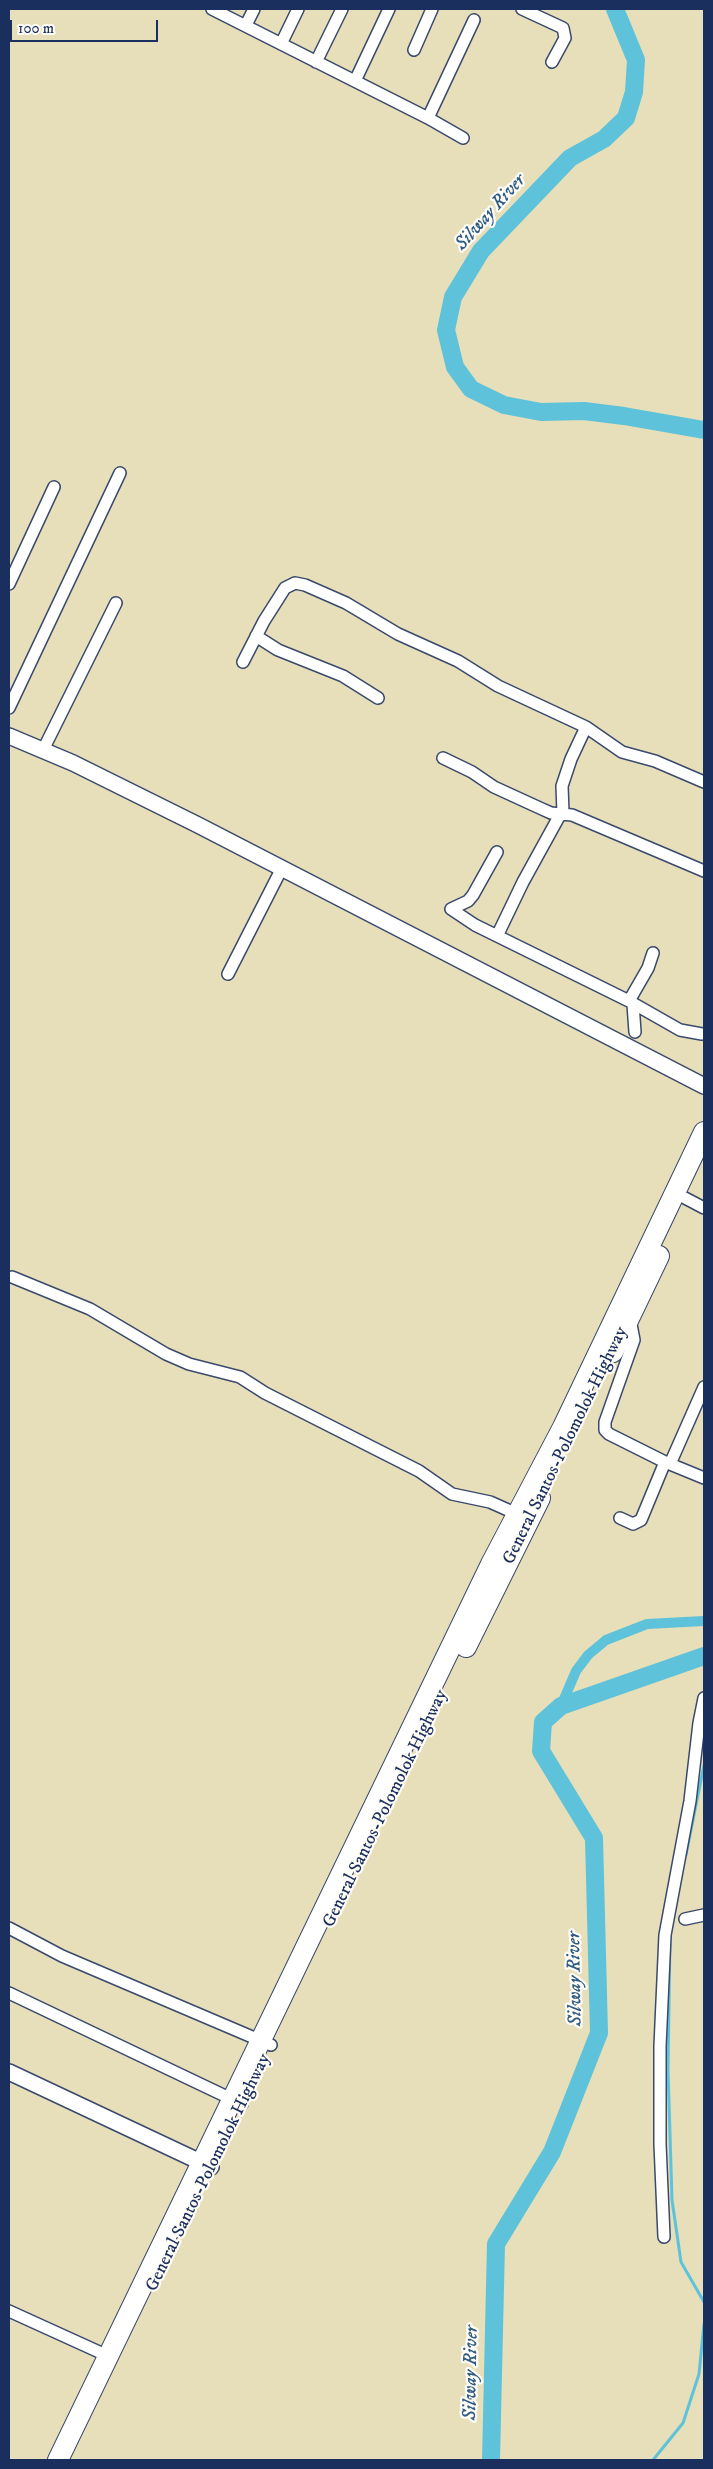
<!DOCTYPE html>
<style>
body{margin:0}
#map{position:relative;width:713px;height:2469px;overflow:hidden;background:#e7dfb9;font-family:"IM FELL DW Pica",serif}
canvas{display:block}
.frame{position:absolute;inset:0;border:10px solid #1b2f5e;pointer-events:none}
.scale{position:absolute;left:10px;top:20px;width:148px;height:22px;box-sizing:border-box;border:2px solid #1b2f5e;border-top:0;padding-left:6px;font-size:15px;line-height:18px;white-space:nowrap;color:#1b2f5e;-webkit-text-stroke:4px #fdfcf7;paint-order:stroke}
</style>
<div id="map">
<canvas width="713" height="2469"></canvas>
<div class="frame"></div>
<div class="scale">100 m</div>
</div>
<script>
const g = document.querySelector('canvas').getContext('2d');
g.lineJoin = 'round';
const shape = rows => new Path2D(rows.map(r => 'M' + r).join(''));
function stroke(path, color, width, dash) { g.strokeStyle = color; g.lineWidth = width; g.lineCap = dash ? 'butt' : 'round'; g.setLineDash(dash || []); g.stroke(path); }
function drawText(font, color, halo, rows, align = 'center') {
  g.font = font + ' "IM FELL DW Pica",serif'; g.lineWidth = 4.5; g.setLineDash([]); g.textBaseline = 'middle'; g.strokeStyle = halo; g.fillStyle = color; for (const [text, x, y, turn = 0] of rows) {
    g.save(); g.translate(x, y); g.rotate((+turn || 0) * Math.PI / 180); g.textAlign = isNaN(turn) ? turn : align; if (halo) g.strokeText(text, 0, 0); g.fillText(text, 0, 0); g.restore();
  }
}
stroke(shape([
 [686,1855,704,1765],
 [670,1937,668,2070,672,2200,681,2262,704,2302],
 [653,2460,683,2423,699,2374,704,2324]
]), '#5dc2da', 3);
stroke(shape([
 [561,1706,576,1671,588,1655,606,1640,647,1624,704,1621]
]), '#5dc2da', 10);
stroke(shape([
 [615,9,636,60,634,92,626,118,604,139,570,158,481,251,453,297,446,330,455,367,471,389,504,405,541,412,584,411,624,416,704,430],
 [491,2460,496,2244,552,2152,599,2033,594,1838,541,1751,543,1722,561,1706,704,1656]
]), '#5dc2da', 18);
const street = shape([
 [212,9,428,118,463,138],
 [522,9,563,28,565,38,552,62],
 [246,25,254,9],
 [281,44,298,9],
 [414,50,432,9],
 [316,62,342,9],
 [355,81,389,9],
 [428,118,474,20],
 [9,584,54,487],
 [256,636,278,650,343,676,378,698],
 [243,662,264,621,285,588,295,583,305,585,346,603,398,634,458,661,498,686,586,727,622,752,655,761,704,782],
 [9,708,120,473],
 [43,750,116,603],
 [443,758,472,772,494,787,542,809,551,813,572,815,704,871],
 [563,813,562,786,571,759,586,727],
 [497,852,473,895,468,901,451,909,475,925,629,1001,648,968,653,953],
 [498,934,523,882,561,813],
 [228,974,282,868],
 [629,1001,680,1030,702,1034],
 [633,1004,635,1032],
 [685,1198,704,1208],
 [12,1277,90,1309,166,1354,189,1364,240,1377,265,1393,419,1471,452,1494,490,1502,517,1514],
 [630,1319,634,1340,605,1422,605,1430,609,1434,665,1462,704,1478],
 [670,1464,704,1387],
 [620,1518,633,1524,641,1520,665,1462],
 [685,1919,704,1915],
 [9,1928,62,1956,271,2045],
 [9,1993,242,2104],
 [664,2237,660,2144,660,2046,665,1935,690,1801,699,1723,704,1698],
 [9,2311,108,2356]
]);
const secondary = shape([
 [9,736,73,763,198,825,704,1086],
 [9,2072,211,2167]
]);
const highway = shape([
 [613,1352,659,1256],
 [466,1647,540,1498],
 [58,2460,491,1564,563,1427,704,1132]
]);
stroke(street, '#3a496c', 14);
stroke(secondary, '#3a496c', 18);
stroke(highway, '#3a496c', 22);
stroke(street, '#fff', 11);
stroke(secondary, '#fff', 15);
stroke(highway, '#fff', 20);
drawText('18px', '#1b2f5e', '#fdfcf7', [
 ["General Santos-Polomolok Highway",566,1446,-64],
 ["General Santos-Polomolok Highway",386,1809,-64],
 ["General Santos-Polomolok Highway",209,2173,-64]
]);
drawText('italic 19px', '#2f5b83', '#fdfcf7', [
 ["Silway River",491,213,-48],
 ["Silway River",576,1979,-91],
 ["Silway River",472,2373,-89]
]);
</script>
